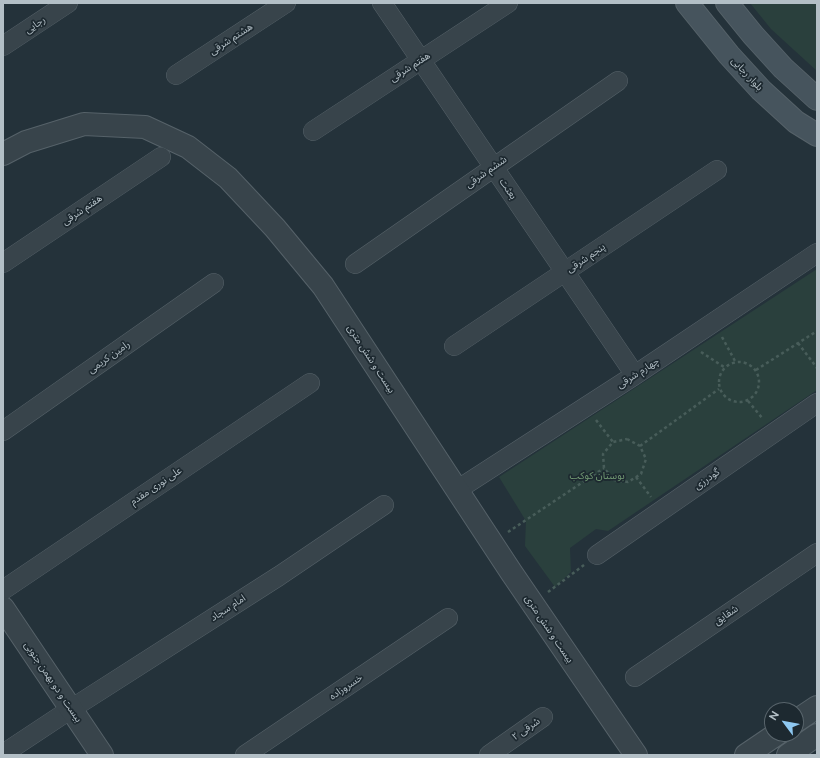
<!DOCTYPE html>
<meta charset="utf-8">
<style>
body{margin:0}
#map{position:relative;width:820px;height:758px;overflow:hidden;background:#24323a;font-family:Raleway,sans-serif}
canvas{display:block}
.frame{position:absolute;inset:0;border:4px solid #b3bfc6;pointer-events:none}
.north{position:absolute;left:764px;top:702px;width:40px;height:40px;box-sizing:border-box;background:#1d2930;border:1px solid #59656c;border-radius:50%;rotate:302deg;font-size:11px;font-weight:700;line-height:16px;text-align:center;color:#b3bfc6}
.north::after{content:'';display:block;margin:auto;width:14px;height:18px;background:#8ec8f1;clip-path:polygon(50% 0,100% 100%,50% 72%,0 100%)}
</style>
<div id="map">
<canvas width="820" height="758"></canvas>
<div class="frame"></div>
<div class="north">N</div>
</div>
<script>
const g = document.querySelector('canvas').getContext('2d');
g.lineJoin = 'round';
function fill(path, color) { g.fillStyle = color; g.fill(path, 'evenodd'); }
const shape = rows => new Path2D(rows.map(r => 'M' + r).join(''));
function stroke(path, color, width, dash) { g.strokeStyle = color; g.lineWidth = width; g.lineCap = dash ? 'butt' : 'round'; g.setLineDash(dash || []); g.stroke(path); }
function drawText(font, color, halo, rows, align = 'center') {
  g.font = font + ' Raleway,"Noto Sans Arabic",sans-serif'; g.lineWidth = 3.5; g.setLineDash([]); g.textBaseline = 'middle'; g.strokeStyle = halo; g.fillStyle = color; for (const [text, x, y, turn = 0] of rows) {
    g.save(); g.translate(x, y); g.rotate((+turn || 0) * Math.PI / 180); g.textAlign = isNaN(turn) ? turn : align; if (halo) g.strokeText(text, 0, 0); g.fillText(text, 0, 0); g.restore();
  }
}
fill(shape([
 [750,3,816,3,817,4,817,71,771,29],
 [817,269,817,390,608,531,596,529,570,548,571,572,555,587,525,546,526,521,499,477]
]), '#2a403d');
const minor = shape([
 [382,3,635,375],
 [3,46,68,3],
 [176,75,286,3],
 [313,131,508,3],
 [3,263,161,157],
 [355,264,618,81],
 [454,346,717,170],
 [3,431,214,283],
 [457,490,635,375,817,253],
 [597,555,817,403],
 [3,590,310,383],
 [635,677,817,553],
 [3,754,71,709,279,576,384,505],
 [245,755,448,618],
 [489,755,543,717]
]);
const tertiary = shape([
 [3,154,26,142,84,124,145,127,188,147,228,178,275,228,323,286,511,572,636,755],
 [3,608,102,755],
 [796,721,817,707],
 [746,755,777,734],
 [788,755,817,735]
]);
const secondary = shape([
 [687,3,729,55,761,90,796,122,817,135],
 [727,3,753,35,783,68,817,99]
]);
stroke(minor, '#566269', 20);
stroke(tertiary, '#566269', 24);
stroke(secondary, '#566269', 24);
stroke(shape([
 [722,337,735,361],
 [798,343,817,368],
 [701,352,724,367],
 '719 382a20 20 0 1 1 40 0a20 20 0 1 1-40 0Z',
 [756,370,817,331],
 [748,401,763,419],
 [596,420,613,442],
 [627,439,640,446,646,459,641,474,628,482,614,480,604,468,603,454,613,442,627,439],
 [640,446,719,389],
 [636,477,651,497],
 [508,532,604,468],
 [548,592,584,565]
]), '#485d5a', 2.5, [3, 3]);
stroke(minor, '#38444b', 19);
stroke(tertiary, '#38444b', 22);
stroke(secondary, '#46545d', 22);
drawText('10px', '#b3bfc6', '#1d2930', [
 ["رجایی",35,25,-34],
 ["هشتم شرقی",231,39,-33],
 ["هفتم شرقی",410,67,-33],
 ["بلوار رجایی",747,74,47],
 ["ششم شرقی",486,172,-35],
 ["بعثت",508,189,56],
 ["هفتم شرقی",82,210,-34],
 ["پنجم شرقی",586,258,-34],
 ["رامین کریمی",109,357,-35],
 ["بیست و شش متری",371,359,57],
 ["چهارم شرقی",638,373,-33],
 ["گودرزی",707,479,-35],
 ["علی نوری مقدم",156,486,-34],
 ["امام سجاد",228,608,-33],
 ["شقایق",726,615,-34],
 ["بیست و شش متری",549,629,56],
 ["بیست و دو بهمن جنوبی",53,682,56],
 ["خسروزاده",346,687,-34],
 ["۲ شرقی",526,729,-35]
]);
drawText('10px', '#739b74', '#1d2930', [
 ["بوستان کوکب",597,476]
]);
</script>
